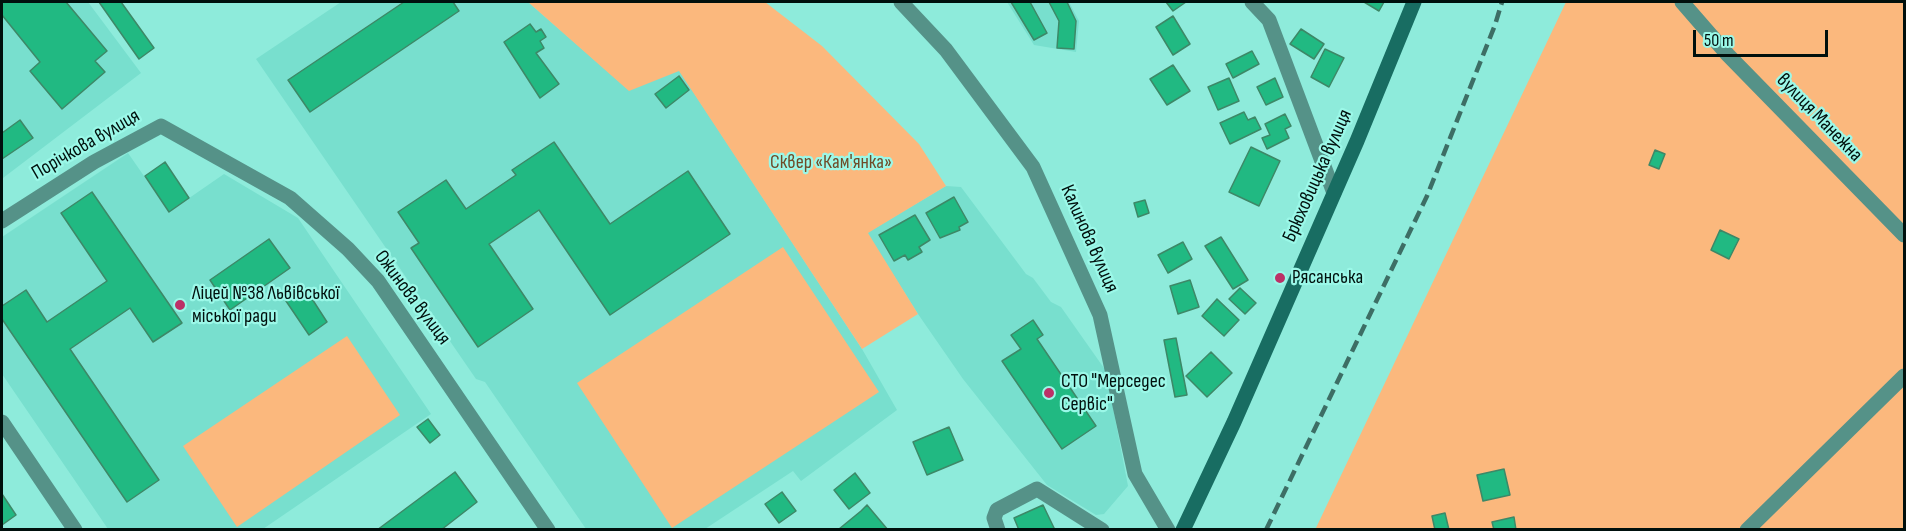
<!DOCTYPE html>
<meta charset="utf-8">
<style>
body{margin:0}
#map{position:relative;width:1906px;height:531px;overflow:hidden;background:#8eebdb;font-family:"Sofia Sans Condensed",sans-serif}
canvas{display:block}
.frame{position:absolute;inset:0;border:3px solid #00100d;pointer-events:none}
.scale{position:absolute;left:1693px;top:30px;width:135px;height:27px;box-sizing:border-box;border:3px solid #00100d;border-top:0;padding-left:8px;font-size:18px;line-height:21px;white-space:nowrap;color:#00100d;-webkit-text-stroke:4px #9bf8e8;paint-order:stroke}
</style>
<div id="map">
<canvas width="1906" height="531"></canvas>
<div class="frame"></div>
<div class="scale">50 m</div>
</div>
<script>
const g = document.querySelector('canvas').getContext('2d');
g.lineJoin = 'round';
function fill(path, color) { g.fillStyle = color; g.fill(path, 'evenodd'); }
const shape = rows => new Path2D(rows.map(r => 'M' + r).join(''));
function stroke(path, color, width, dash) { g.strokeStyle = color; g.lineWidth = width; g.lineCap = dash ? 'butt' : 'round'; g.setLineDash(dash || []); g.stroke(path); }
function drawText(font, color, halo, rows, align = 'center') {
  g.font = font + ' "Sofia Sans Condensed",sans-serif'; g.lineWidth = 4.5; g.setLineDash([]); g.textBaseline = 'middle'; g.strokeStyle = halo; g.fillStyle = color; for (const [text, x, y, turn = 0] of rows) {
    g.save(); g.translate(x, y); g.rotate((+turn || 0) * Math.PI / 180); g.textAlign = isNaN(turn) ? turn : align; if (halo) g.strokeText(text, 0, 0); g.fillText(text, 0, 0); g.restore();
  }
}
fill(shape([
 [2,2,88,2,141,73,3,178],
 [341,2,528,2,629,90,679,70,862,349,897,410,801,481,793,471,705,529,586,529,485,382,476,379,256,59],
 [1007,2,1069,2,1079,21,1076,52,1034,45],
 [128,153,169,212,224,174,298,218,431,414,263,529,108,529,2,374,2,237],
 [946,186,961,187,1026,274,1033,278,1051,302,1061,307,1106,371,1128,486,1104,514,1096,515,1047,485,963,379,918,314,867,233]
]), '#78dfce');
fill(shape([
 [528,2,765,2,822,46,919,144,946,186,868,233,918,314,862,349,679,71,629,91],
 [1566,2,1904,2,1904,529,1315,530],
 [783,247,879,392,672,528,577,383],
 [347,336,400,415,237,527,183,446]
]), '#fbb87d');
const building = shape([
 [2,2,66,2,107,51,95,61,105,72,62,109,30,71,40,62,2,15,2,2],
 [99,2,121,2,154,48,139,59,99,2],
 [404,2,453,2,459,11,310,112,288,80,404,2],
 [1011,2,1030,2,1047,33,1034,40,1011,2],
 [1049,2,1067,2,1076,21,1074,49,1057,48,1059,21,1049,2],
 [1166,2,1186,2,1173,11,1166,2],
 [1364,2,1384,2,1379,11,1364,2],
 [1173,16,1190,44,1173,55,1156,27,1173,16],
 [530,24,536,32,541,29,546,37,540,41,544,48,536,53,559,84,540,98,504,42,530,24],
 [1301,29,1324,44,1314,59,1290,44,1301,29],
 [1325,49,1344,58,1329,87,1311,77,1325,49],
 [1252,51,1259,64,1233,78,1226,64,1252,51],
 [1173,65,1190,91,1167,105,1150,79,1173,65],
 [679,76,689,90,666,108,655,94,679,76],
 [1229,78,1239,101,1218,110,1208,87,1229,78],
 [1275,78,1283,97,1266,105,1257,87,1275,78],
 [1244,112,1248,120,1255,117,1261,129,1230,144,1220,123,1244,112],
 [1285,114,1291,126,1285,129,1289,138,1267,149,1262,138,1270,135,1265,124,1285,114],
 [20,120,33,138,2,159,2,133,20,120],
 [554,142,610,224,688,171,730,234,610,315,539,210,489,244,533,309,478,347,411,248,419,243,398,212,446,180,466,209,516,175,512,170,554,142],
 [1251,147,1280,161,1259,206,1229,192,1251,147],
 [1655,150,1665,154,1659,169,1649,165,1655,150],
 [165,162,189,198,169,212,145,176,165,162],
 [92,192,182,323,153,342,130,308,70,349,159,480,127,502,2,319,2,306,26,290,47,322,107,281,61,213,92,192],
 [954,197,968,222,959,227,960,230,940,238,926,213,954,197],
 [1145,200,1149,213,1138,217,1134,203,1145,200],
 [915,215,930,240,919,247,922,252,908,260,905,255,894,261,879,235,915,215],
 [1720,230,1739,239,1729,259,1711,250,1720,230],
 [1221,237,1248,280,1233,289,1205,246,1221,237],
 [269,239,290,268,230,310,210,280,269,239],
 [1183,242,1192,259,1168,273,1158,255,1183,242],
 [1190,280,1199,307,1178,314,1170,286,1190,280],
 [305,288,327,322,309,335,286,301,305,288],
 [1240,288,1256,303,1245,314,1229,299,1240,288],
 [1217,299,1239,320,1224,336,1202,316,1217,299],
 [1033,320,1043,335,1037,339,1096,426,1062,449,1002,361,1021,349,1011,335,1033,320],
 [1176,338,1187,395,1175,397,1164,340,1176,338],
 [1211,352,1232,373,1207,397,1186,376,1211,352],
 [428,419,440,435,430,443,417,427,428,419],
 [949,427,963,460,927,475,913,442,949,427],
 [1504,469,1510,495,1483,501,1477,475,1504,469],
 [455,472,477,502,441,530,377,530,455,472],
 [855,473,870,493,849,509,834,490,855,473],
 [782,492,796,511,779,523,765,504,782,492],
 [2,494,16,515,2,525,2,494],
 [867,505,888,530,839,529,861,511,867,505],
 [1043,505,1055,530,1019,530,1014,518,1043,505],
 [1445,513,1449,530,1435,530,1432,516,1445,513],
 [1514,517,1516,530,1494,530,1492,522,1514,517]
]);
fill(building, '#21b982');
stroke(building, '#3d8867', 1.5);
stroke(shape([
 [901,2,946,50,1033,167,1100,315,1135,474,1168,530],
 [1252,2,1269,20,1334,193],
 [1682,2,1728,55,1904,235],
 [2,221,94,162,161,126,290,198,348,249,378,281,548,530],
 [2,422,75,530],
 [998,530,994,518,997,510,1037,489,1102,530],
 [1747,530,1904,376]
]), '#559288', 15);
stroke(shape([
 [1183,530,1234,422,1357,141,1414,2]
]), '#186d62', 15);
stroke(shape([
 [1266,530,1427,196,1495,25,1502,2]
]), '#3d6e65', 4.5, [12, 6]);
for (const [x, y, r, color] of [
 [1280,278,6,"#bc3167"],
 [180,305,6,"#bc3167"],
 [1049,393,6,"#bc3167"]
]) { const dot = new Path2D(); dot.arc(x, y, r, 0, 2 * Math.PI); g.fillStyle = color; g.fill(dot); stroke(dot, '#9bf8e8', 2); }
drawText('20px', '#00100d', '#9bf8e8', [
 ["вулиця Манежна",1819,118,46],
 ["Порічкова вулиця",86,145,-30],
 ["Брюховицька вулиця",1318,176,-66],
 ["Калинова вулиця",1089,239,66],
 ["Ожинова вулиця",412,298,53]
]);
drawText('20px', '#704b28', '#9bf8e8', [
 ["Сквер «Кам'янка»",831,163]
]);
drawText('20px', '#00100d', '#9bf8e8', [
 ["Рясанська",1292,278],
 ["Ліцей №38 Львівської",192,294],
 ["міської ради",192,317],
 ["СТО \"Мерседес",1061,382],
 ["Сервіс\"",1061,405]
], 'left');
</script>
